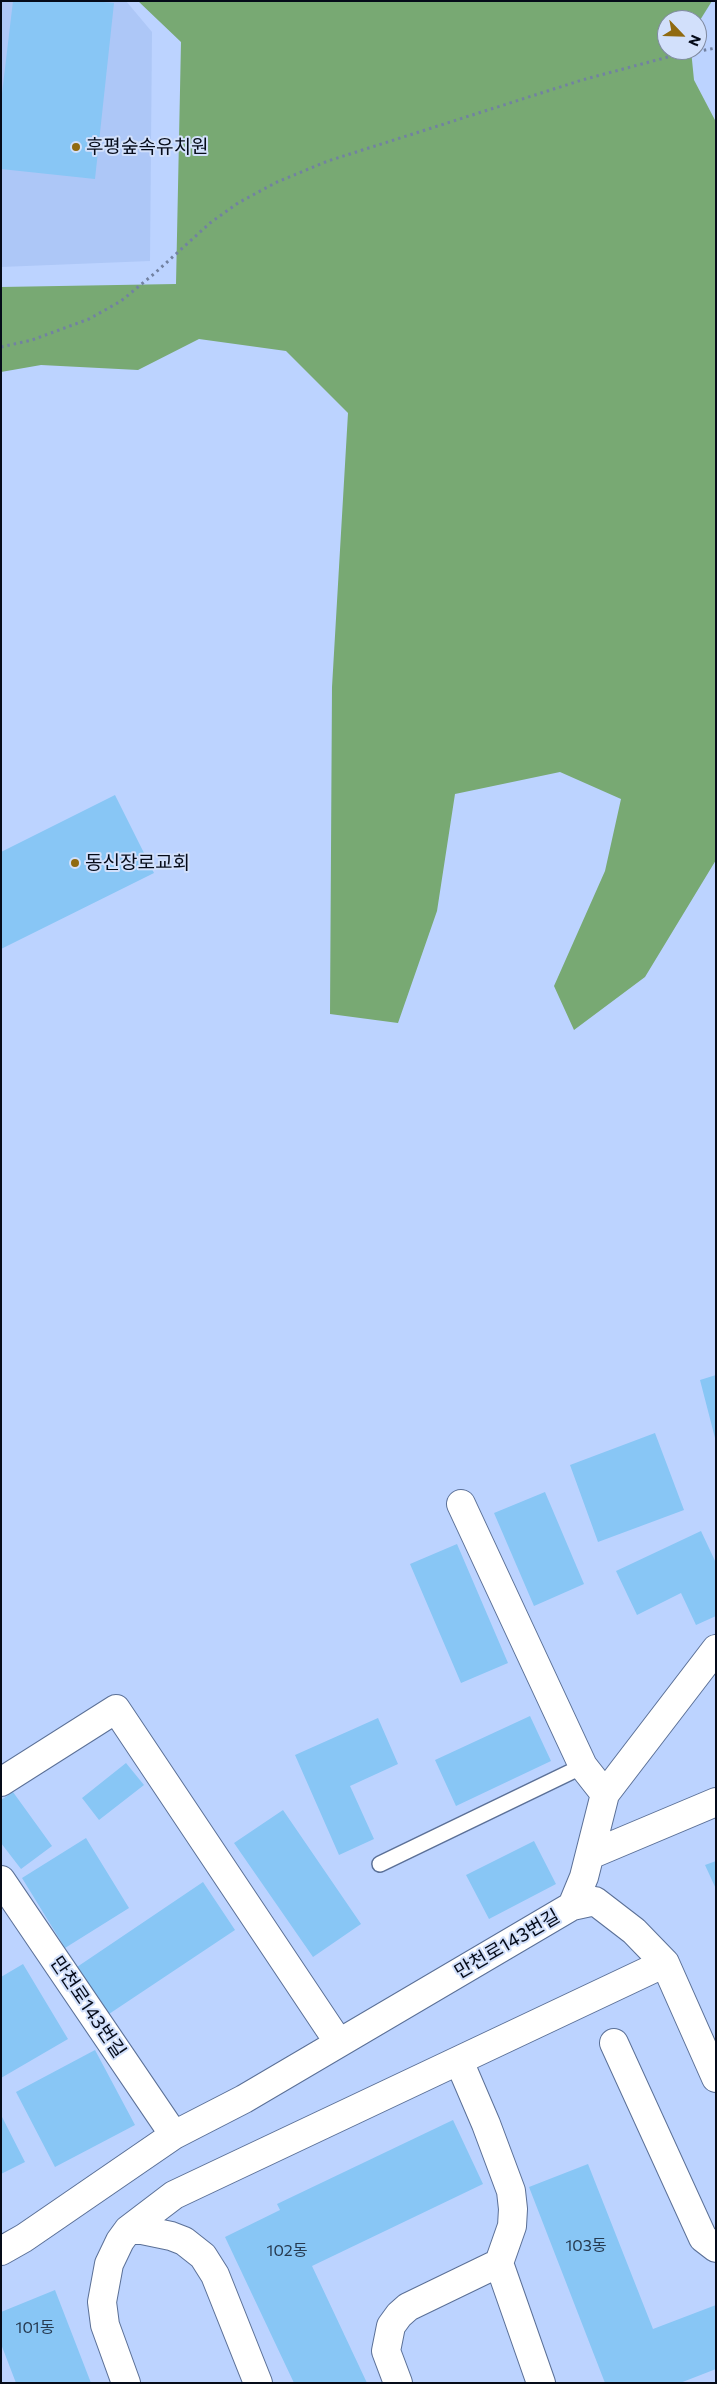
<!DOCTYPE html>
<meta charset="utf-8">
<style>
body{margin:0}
#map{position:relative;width:717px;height:2384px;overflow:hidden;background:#bcd3ff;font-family:Commissioner,sans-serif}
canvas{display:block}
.frame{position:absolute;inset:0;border:2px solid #050b19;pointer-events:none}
.north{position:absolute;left:657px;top:10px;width:50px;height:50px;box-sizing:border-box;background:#d2e0fb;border:1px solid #808ba1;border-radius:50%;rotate:114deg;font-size:14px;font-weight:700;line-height:20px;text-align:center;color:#050b19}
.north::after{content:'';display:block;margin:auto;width:18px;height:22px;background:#906a10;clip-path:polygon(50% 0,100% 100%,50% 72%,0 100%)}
</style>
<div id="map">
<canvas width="717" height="2384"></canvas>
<div class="frame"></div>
<div class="north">N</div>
</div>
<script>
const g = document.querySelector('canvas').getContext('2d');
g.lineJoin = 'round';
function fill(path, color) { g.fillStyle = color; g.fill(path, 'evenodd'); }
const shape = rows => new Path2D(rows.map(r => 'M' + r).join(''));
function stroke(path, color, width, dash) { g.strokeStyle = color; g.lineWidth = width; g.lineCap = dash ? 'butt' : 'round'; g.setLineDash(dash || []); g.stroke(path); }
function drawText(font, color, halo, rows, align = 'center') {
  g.font = font + ' Commissioner,"Noto Sans KR",sans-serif'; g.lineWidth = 4; g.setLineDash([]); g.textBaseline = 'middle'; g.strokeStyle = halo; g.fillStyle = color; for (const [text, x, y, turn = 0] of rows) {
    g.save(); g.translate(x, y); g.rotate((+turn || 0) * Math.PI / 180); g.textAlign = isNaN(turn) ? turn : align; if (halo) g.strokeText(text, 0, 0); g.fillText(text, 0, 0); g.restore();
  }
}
fill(shape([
 [1,1,126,1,152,32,150,261,1,267]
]), '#adc7f7');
fill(shape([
 [138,1,712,1,697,25,697,20,667,20,667,50,691,50,694,80,716,122,716,860,645,977,574,1030,554,986,605,871,621,799,560,772,455,794,437,911,398,1023,330,1014,332,687,348,413,286,351,199,339,138,370,41,365,1,372,1,287,176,284,181,42]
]), '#78a973');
fill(shape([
 [13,1,93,1,114,3,95,179,1,169,1,102],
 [115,795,154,873,1,949,1,852],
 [716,1375,716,1438,715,1438,700,1380],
 [655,1433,684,1510,598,1542,570,1465],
 [545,1492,584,1584,534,1606,494,1513],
 [701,1531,716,1563,716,1616,696,1625,681,1593,637,1615,616,1571],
 [457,1544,508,1663,461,1683,410,1564],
 [530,1716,551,1761,456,1806,435,1760],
 [378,1718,398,1764,350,1786,374,1839,339,1855,295,1755],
 [126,1763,144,1785,99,1820,82,1798],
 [13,1792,52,1846,21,1869,1,1843,1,1800],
 [283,1810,361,1924,313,1957,234,1843],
 [86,1838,129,1908,65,1948,22,1878],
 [534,1841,556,1884,489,1919,466,1875],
 [716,1861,716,1889,705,1865],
 [203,1882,235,1930,109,2014,77,1967],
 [23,1964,68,2039,1,2078,1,1977],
 [95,2050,135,2125,55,2167,16,2092],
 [1,2115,25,2162,1,2174],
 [453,2120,483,2184,312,2266,367,2383,294,2383,225,2237,280,2210,277,2204],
 [588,2164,653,2329,716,2305,716,2369,680,2383,605,2383,529,2187],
 [55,2290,91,2383,16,2383,1,2344,1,2312]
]), '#88c6f5');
const service = shape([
 [380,1864,583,1766]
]);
const minor = shape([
 [461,1504,583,1766,605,1794],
 [1,1782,116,1709,339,2043],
 [590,1855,716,1802],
 [1,1880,174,2135],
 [572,1906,595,1901,634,1931,665,1963,716,2078],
 [614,2043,703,2238,716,2248],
 [459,2061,486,2124,511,2191,513,2209,512,2226,499,2263,541,2383],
 [128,2230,142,2230,171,2236,184,2241,203,2256,215,2275,258,2383],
 [1,2251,24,2238,174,2135,244,2099,572,1906,584,1877,605,1794,716,1649],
 [126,2383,105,2325,102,2302,109,2264,120,2241,128,2230,174,2195,665,1963],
 [398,2383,386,2351,391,2326,399,2315,408,2307,499,2263]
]);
stroke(service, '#5b7097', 18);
stroke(minor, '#5b7097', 30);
stroke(shape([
 [1,347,32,340,89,319,121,301,155,273,210,223,238,203,277,182,328,161,582,80,668,57,716,48]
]), '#7282a2', 3, [2.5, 4]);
stroke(service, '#fff', 15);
stroke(minor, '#fff', 28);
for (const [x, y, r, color] of [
 [76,147,5,"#906a10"],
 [75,863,5,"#906a10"]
]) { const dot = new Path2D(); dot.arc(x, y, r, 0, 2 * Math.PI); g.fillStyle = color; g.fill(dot); stroke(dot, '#d2e0fb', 2); }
drawText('16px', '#263a50', null, [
 ["103동",586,2246],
 ["102동",287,2251],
 ["101동",35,2328]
]);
drawText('19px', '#050b19', '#d2e0fb', [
 ["후평숲속유치원",86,147],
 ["동신장로교회",85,863]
], 'left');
drawText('19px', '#050b19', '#d2e0fb', [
 ["만천로143번길",507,1944,-30],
 ["만천로143번길",88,2007,56]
]);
</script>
